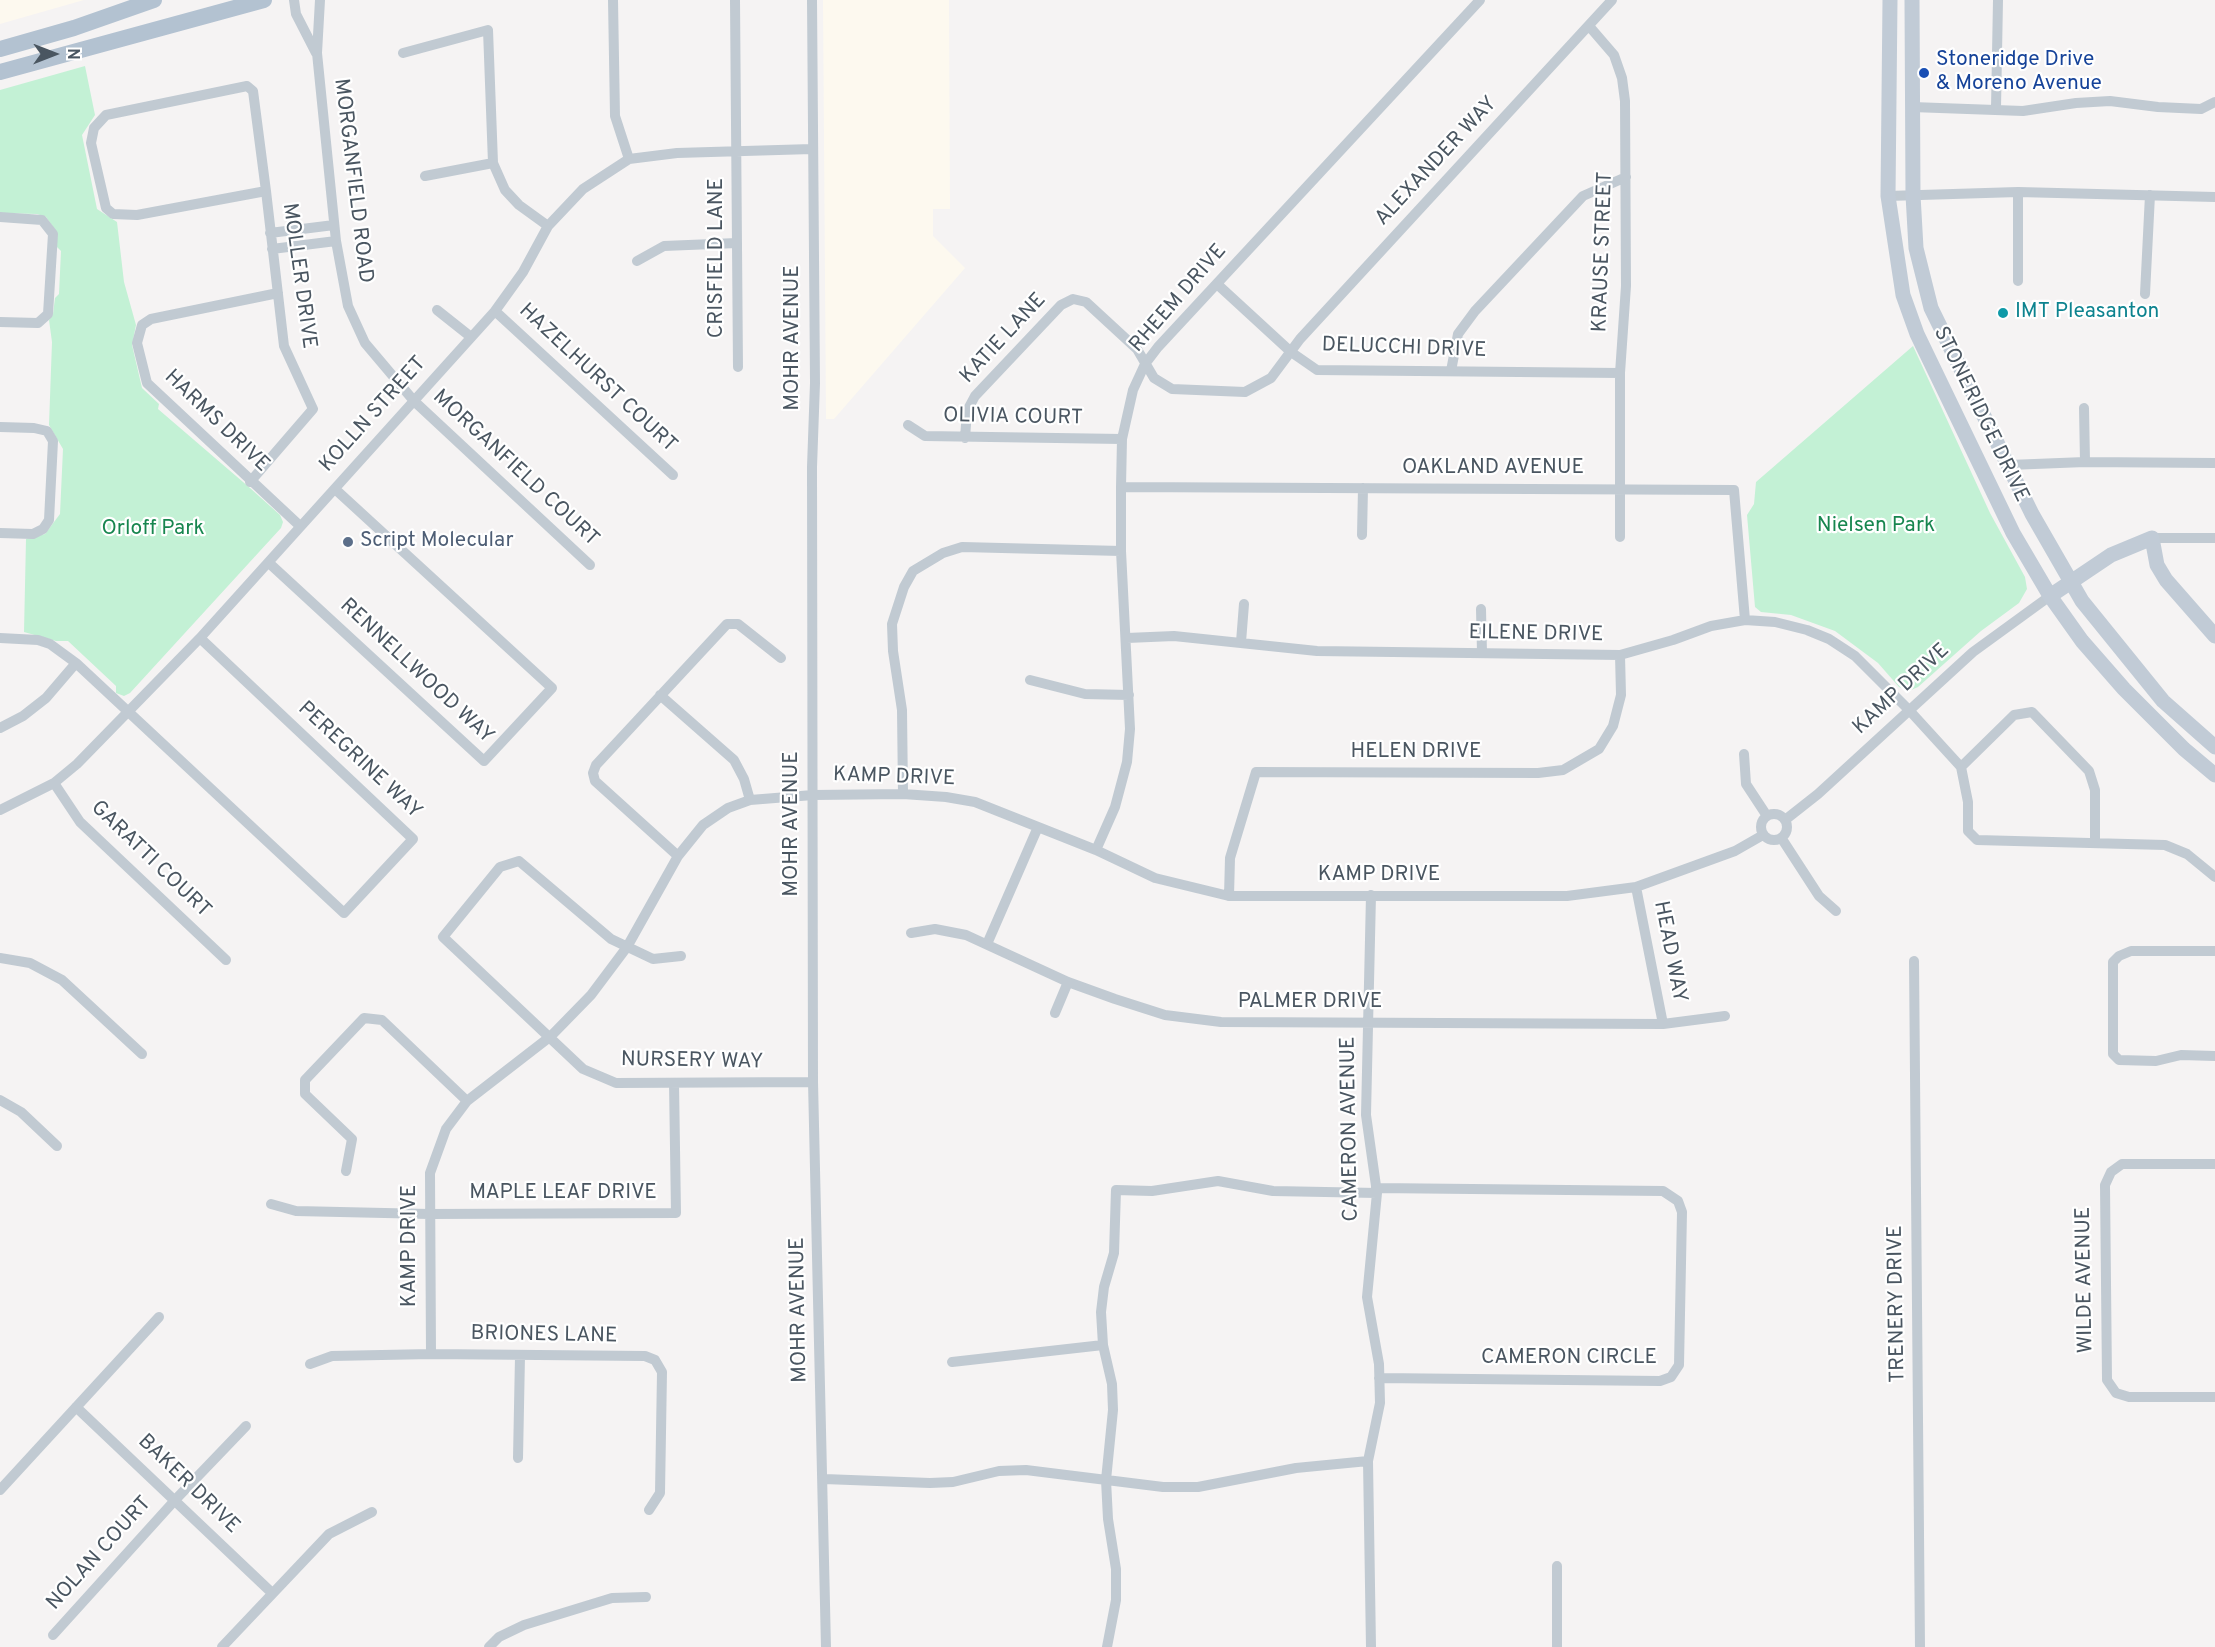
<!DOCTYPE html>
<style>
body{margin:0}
#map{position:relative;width:2215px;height:1647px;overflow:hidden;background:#f5f3f3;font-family:Overpass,sans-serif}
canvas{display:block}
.north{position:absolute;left:24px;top:24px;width:60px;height:60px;-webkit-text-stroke:4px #fff;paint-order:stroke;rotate:90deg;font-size:16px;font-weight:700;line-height:24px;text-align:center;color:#4a5661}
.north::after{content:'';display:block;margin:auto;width:21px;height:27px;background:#4a5661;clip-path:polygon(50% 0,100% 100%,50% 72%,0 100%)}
</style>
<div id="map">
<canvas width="2215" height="1647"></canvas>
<div class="north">N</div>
</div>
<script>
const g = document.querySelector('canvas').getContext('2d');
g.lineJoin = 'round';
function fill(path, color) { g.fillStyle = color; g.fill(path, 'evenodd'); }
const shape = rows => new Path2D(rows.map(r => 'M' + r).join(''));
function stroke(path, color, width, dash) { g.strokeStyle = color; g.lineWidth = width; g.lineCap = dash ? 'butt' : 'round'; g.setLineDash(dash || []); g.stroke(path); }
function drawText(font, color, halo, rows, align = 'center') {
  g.font = font + ' Overpass,sans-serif'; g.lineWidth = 4.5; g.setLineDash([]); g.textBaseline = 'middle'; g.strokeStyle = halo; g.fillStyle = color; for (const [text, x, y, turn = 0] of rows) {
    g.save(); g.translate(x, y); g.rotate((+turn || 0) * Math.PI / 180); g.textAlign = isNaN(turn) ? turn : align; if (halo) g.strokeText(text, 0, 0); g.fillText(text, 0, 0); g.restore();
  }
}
fill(shape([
 [0,0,84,0,0,24],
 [823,0,949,0,950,209,933,209,933,236,965,268,834,419,826,419]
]), '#fdf9ef');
fill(shape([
 [85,66,95,115,82,135,97,209,117,222,124,282,136,325,132,345,142,388,159,404,158,409,250,488,280,515,283,522,281,528,130,693,124,696,116,693,116,686,68,641,56,641,24,632,26,539,45,534,60,514,63,449,49,425,52,342,49,320,53,314,55,298,59,294,61,251,57,247,56,231,46,217,37,214,0,213,0,90],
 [1913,346,1990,513,2025,577,2027,589,2019,603,1981,631,1918,687,1909,691,1899,687,1878,663,1835,631,1791,615,1761,612,1755,607,1747,515,1754,504,1756,482]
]), '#c3f1d5');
stroke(shape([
 [294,0,296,14,316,53],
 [320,0,317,53,336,241,348,306,365,343,414,401,590,565],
 [613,0,615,116,629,159],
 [735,0,738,367],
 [812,0,815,383,812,467,813,1082,826,1647],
 [1589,26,1614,55,1622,78,1625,101,1626,286,1620,373,1620,537],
 [403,53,488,30,493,163,505,190,519,205,548,226],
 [1912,107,2023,111,2076,103,2110,101,2158,107,2201,109,2215,102],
 [1996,108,1998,0],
 [425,176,493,163],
 [2018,192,2018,281],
 [1888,196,2018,192,2215,197],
 [0,217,42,220,53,234,48,314,38,323,0,322],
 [270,233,334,225],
 [272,249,336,241],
 [637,261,664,246,737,243],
 [1217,284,1291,352,1317,370,1620,373],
 [278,293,151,319,142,325,137,343,147,383,300,526],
 [2145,294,2150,195],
 [437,310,471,337],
 [495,311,673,475],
 [1451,371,1458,334,1475,311,1583,196,1626,177],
 [2084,408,2085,462],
 [908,425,925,436,1122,439],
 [0,427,34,428,47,431,53,441,49,520,43,529,33,534,0,533],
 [965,438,967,411,975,396,1061,305,1073,299,1086,302,1137,349,1154,378,1172,389,1245,392,1271,378,1300,339,1612,0],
 [2009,465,2085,462,2215,463],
 [250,482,313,409,284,346,266,191,253,91,247,86,106,115,94,128,91,143,106,208,113,214,137,215,266,191],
 [1121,487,1734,490,1745,620],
 [1362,535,1363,488],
 [2152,538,2215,538],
 [269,563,484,761,552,688,335,489],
 [1481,609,1482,653],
 [0,638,38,640,50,644,76,663],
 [1127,638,1174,636,1317,651,1620,655,1673,640,1711,626,1745,620,1775,622,1807,630,1829,639,1855,656,1909,710,1961,767,1968,802,1968,831,1977,840,2165,845,2187,854,2215,877],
 [1241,642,1244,604],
 [1030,680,1085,694,1129,695],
 [660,695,734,760,744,779,750,800],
 [0,728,23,716,46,698,76,663,344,913,413,839,200,638],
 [1744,754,1746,784,1767,816],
 [1961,767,2014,715,2032,712,2089,771,2095,790,2095,841],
 [54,783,80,822,226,960],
 [903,794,902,710,893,651,892,624,904,587,913,571,943,553,962,547,1121,551],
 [0,810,54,783,77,764,200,638,495,311,523,272,548,226,583,189,629,159,677,153,812,149],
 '1761 827a13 13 0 1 1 26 0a13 13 0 1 1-26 0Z',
 [1785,820,1818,794,1973,652,2050,596],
 [1782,839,1819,896,1836,911],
 [1096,850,1115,807,1127,762,1130,729,1121,551,1121,487,1122,439,1133,390,1145,364,1158,347,1480,0],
 [678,856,595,781,593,773,596,765,727,624,738,624,781,658],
 [1636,887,1663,1024],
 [1371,895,1366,1115,1377,1193,1367,1297,1379,1364,1380,1403,1368,1461,1371,1647],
 [1229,896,1230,858,1256,772,1538,773,1563,770,1599,749,1613,726,1621,695,1620,655],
 [911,933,935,929,966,935,1068,982,1115,999,1165,1015,1221,1022,1663,1024,1725,1016],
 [987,944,1038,827],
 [2215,951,2131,951,2119,956,2113,962,2113,1054,2119,1060,2156,1061,2181,1055,2215,1056],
 [681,956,653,959,611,939,519,861,500,867,443,937,583,1069,616,1083,813,1082],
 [0,958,30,963,62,980,142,1054],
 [1914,961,1920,1647],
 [1055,1013,1068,982],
 [0,1100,21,1112,57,1146],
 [2215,1164,2122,1164,2111,1172,2105,1185,2107,1380,2116,1393,2129,1397,2215,1397],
 [346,1171,352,1139,305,1094,305,1080,364,1018,382,1020,467,1101],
 [1376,1188,1663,1191,1678,1201,1682,1212,1679,1365,1671,1377,1660,1381,1379,1378],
 [271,1204,296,1211,429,1214,676,1213,674,1083],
 [431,1354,430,1173,446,1129,467,1101,551,1036,591,995,627,947,678,856,703,825,728,808,750,800,813,795,903,794,946,797,975,802,1096,850,1155,878,1229,896,1567,896,1636,887,1735,851,1763,835],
 [952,1362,1103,1345],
 [310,1364,332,1356,431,1354,645,1356,655,1360,662,1372,660,1493,649,1510],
 [76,1407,271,1592],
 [518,1458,520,1356],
 [824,1479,930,1483,953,1482,999,1471,1026,1470,1163,1487,1198,1487,1296,1468,1368,1461],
 [0,1490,159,1317],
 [53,1635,176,1499,246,1426],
 [222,1647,329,1534,372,1512],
 [489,1647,499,1637,524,1625,612,1598,646,1597],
 [1107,1647,1116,1600,1116,1569,1108,1519,1106,1480,1113,1410,1112,1384,1103,1345,1101,1312,1104,1287,1114,1253,1116,1190,1152,1191,1218,1181,1273,1191,1377,1193],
 [1557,1647,1557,1566]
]), '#c1cad2', 10);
stroke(shape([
 [1890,0,1888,196,1903,295,1917,334,2013,533,2050,596,2082,641,2124,689,2184,749,2215,775],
 [1912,0,1913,195,1916,248,1931,308,2032,514,2082,601,2163,701,2215,747],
 [2050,596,2111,555,2152,538,2157,565,2166,580,2215,636]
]), '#c1cbd6', 15);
stroke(shape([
 [0,49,74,28,154,0],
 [0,72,264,0]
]), '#b3c2d1', 16);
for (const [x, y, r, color] of [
 [1924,73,6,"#1a4fb4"],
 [2003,313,6,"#0f9aa8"],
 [348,542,6,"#5c6f8a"]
]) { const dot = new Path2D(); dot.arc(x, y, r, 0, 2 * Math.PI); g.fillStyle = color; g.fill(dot); stroke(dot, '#fff', 2); }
drawText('21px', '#164399', '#fff', [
 ["Stoneridge Drive",1936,61],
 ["& Moreno Avenue",1936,85]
], 'left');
drawText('21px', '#4a5661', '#fff', [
 ["ALEXANDER WAY",1437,162,-47],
 ["MORGANFIELD ROAD",352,181,83],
 ["KRAUSE STREET",1604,252,-88],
 ["CRISFIELD LANE",718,258,-90],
 ["MOLLER DRIVE",298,276,82],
 ["RHEEM DRIVE",1179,299,-49],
 ["MOHR AVENUE",794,338,-90],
 ["KATIE LANE",1004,339,-47],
 ["DELUCCHI DRIVE",1404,349,2],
 ["HAZELHURST COURT",597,379,43],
 ["KOLLN STREET",374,415,-48],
 ["STONERIDGE DRIVE",1980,415,64],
 ["OLIVIA COURT",1013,418,1],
 ["HARMS DRIVE",216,422,44],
 ["MORGANFIELD COURT",515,469,43],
 ["OAKLAND AVENUE",1493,469],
 ["EILENE DRIVE",1536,635,1],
 ["RENNELLWOOD WAY",416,672,43],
 ["KAMP DRIVE",1902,690,-43],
 ["HELEN DRIVE",1416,753],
 ["PEREGRINE WAY",359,761,43],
 ["KAMP DRIVE",894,778,2],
 ["MOHR AVENUE",793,824,-90],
 ["GARATTI COURT",150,860,44],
 ["KAMP DRIVE",1379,876],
 ["HEAD WAY",1669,952,79],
 ["PALMER DRIVE",1310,1003],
 ["NURSERY WAY",692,1062,1],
 ["CAMERON AVENUE",1351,1129,-91],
 ["MAPLE LEAF DRIVE",563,1194],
 ["KAMP DRIVE",411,1246,-90],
 ["WILDE AVENUE",2086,1280,-91],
 ["TRENERY DRIVE",1898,1304,-91],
 ["MOHR AVENUE",800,1310,-91],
 ["BRIONES LANE",544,1336,1],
 ["CAMERON CIRCLE",1569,1359],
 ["BAKER DRIVE",188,1485,44],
 ["NOLAN COURT",100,1554,-48]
]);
drawText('21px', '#0d838f', '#fff', [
 ["IMT Pleasanton",2015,313]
], 'left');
drawText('21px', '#17864f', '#fff', [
 ["Nielsen Park",1876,527],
 ["Orloff Park",153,530]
]);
drawText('21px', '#4e5e75', '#fff', [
 ["Script Molecular",360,542]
], 'left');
</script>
